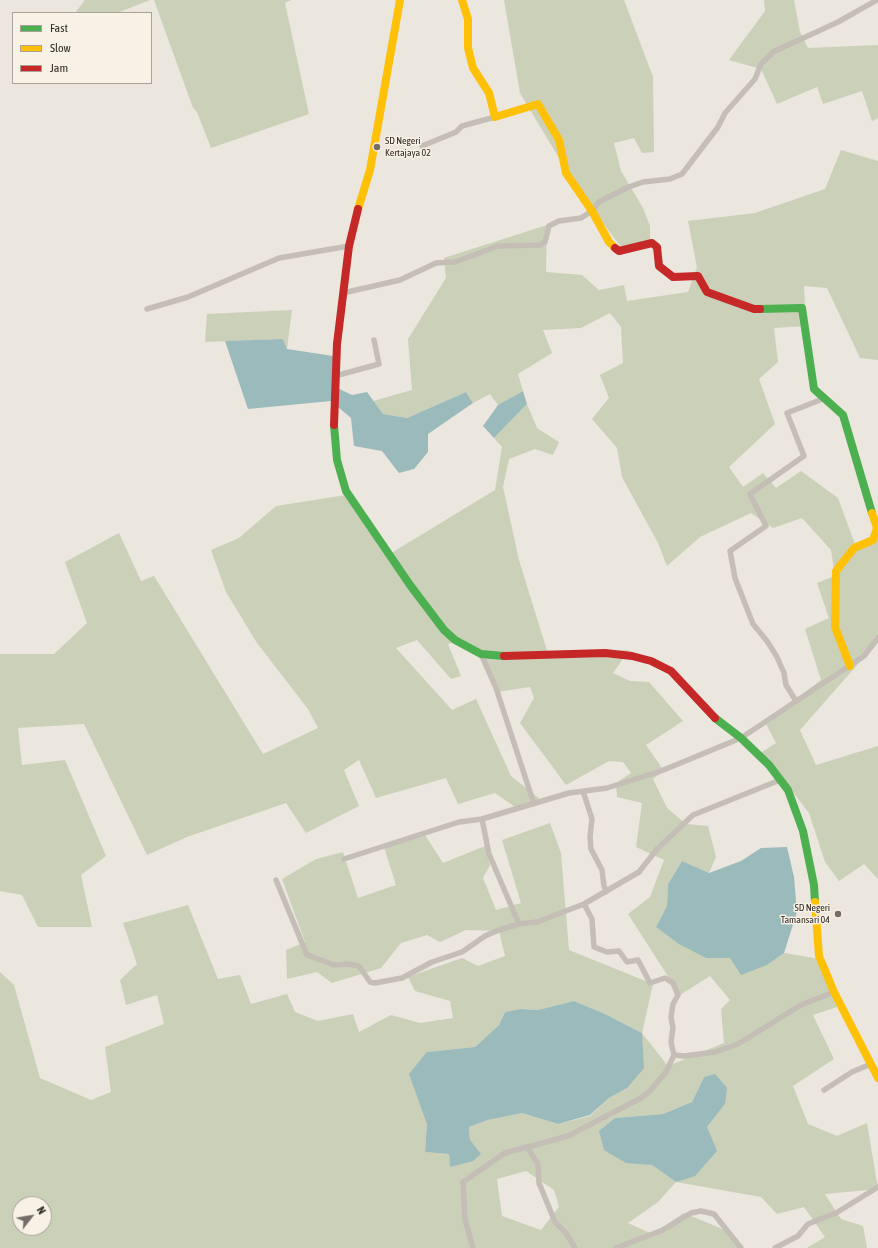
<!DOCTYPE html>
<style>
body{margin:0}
#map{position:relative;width:878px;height:1248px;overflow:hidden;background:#ebe6de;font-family:"Asap Condensed",sans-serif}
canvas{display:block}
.legend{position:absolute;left:12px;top:12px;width:140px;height:72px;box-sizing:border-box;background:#f8f1e5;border:1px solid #aaa299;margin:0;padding:5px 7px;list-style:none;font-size:12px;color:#342b26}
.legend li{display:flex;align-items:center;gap:8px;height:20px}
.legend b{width:20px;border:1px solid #aaa299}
.north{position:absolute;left:12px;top:1196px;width:40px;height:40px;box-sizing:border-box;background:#f8f1e5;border:1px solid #aaa299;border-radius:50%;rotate:59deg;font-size:11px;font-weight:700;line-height:16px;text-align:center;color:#342b26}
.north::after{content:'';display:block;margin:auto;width:14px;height:18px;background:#746c66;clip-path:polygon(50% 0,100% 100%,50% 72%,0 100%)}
</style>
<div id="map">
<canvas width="878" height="1248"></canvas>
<ul class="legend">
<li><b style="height:5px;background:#4caf50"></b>Fast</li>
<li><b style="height:5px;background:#ffc107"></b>Slow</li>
<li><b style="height:5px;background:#c62828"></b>Jam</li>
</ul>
<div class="north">N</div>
</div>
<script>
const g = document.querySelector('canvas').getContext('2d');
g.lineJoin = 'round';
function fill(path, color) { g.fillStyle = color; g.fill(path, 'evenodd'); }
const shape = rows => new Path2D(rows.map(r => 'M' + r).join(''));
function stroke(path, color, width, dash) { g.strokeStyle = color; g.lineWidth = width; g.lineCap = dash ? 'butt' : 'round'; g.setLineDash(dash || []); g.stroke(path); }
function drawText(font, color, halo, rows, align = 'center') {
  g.font = font + ' "Asap Condensed",sans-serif'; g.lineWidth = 3; g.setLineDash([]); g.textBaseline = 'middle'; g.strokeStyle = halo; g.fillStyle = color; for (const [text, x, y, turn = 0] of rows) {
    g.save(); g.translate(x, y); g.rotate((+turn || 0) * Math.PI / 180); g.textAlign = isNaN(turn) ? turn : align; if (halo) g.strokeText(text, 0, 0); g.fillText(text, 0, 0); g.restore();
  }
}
fill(shape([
 [85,0,150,0,117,13,75,13],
 [154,0,291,0,285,3,309,114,211,148,197,112,193,108],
 [504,0,624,0,653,77,654,152,642,153,634,138,614,143,621,171,643,208,650,226,650,241,625,252,580,193,520,93],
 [764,0,794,0,800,32,808,48,878,45,878,118,872,121,862,91,823,104,817,87,777,104,761,69,729,60,765,11],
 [841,150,878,161,878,360,860,358,827,288,804,286,806,326,774,328,778,362,759,379,775,424,729,467,743,487,763,473,776,488,801,471,838,498,856,547,878,539,878,636,865,656,800,730,816,765,878,746,878,879,864,864,839,881,825,862,809,813,782,778,757,755,776,743,765,722,821,680,805,629,829,618,817,583,835,576,831,550,802,518,773,528,751,513,700,537,667,566,658,543,622,477,617,448,592,419,609,398,600,375,623,363,621,327,610,313,581,328,543,330,552,353,518,374,523,391,498,405,490,394,473,403,466,392,407,418,383,414,373,401,412,390,408,339,446,278,444,258,547,225,546,272,582,275,599,290,624,285,627,301,688,292,697,267,688,221,755,213,825,189],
 [292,310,287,349,283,339,205,342,207,314],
 [527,404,537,428,559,442,553,455,535,449,509,459,503,487,519,560,548,654,629,650,613,673,630,681,649,682,683,721,646,745,664,771,653,779,667,808,686,824,708,826,716,857,709,873,682,861,668,884,667,906,656,927,706,958,730,958,767,965,784,953,820,959,840,1006,813,1015,834,1059,793,1086,808,1124,837,1136,867,1123,878,1189,825,1194,841,1219,863,1226,867,1248,807,1248,825,1237,804,1207,777,1214,761,1197,676,1182,658,1202,628,1223,652,1234,684,1213,732,1233,741,1248,0,1248,0,972,14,985,40,1078,91,1100,111,1092,105,1047,164,1024,157,995,126,1005,120,980,137,964,123,923,188,905,218,979,240,975,251,1004,287,994,295,1012,318,1021,353,1014,359,1032,391,1015,420,1023,453,1018,450,1001,415,991,408,977,462,958,478,966,505,956,499,931,466,930,440,942,427,935,401,943,381,968,332,983,317,972,287,979,286,950,305,942,282,879,316,859,343,852,358,898,396,885,384,847,425,835,443,863,485,846,490,865,483,878,496,910,521,903,502,840,550,823,561,853,569,950,653,984,642,1033,668,1066,724,1043,721,1009,730,1000,710,976,680,995,628,914,650,897,664,860,636,847,642,803,617,797,616,783,631,773,623,762,609,761,566,785,520,723,534,698,530,687,497,692,476,647,461,639,448,644,461,676,451,679,417,640,396,648,452,710,476,699,511,776,541,800,515,807,495,793,458,804,446,778,376,798,359,760,344,770,359,806,306,833,286,803,187,837,147,855,84,724,18,728,22,765,65,760,106,856,81,875,92,927,38,927,22,895,0,891,0,654,54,654,87,623,65,562,119,533,141,581,154,576,263,754,318,728,308,709,257,643,226,592,211,550,239,538,276,506,346,495,388,555,495,490,502,447,494,438],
 [574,1001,605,1014,642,1033,627,1088,609,1098,590,1116,558,1124,522,1113,488,1120,469,1127,470,1140,450,1166,449,1154,425,1152,427,1124,427,1052,475,1047,499,1025,505,1012,520,1009,538,1010],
 [704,1077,725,1104,707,1127,676,1182,652,1165,615,1118,663,1114,692,1102],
 [526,1171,554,1190,559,1207,541,1230,502,1216,497,1179],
 [20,1204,44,1204,44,1228,20,1228]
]), '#cbd0b9');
fill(shape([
 [283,339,287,349,333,356,333,386,352,395,367,392,383,414,407,418,466,392,473,403,428,434,428,452,414,469,399,473,382,451,354,446,351,418,331,401,248,409,225,341],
 [523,391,527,404,494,438,483,426,498,405],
 [787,847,794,877,797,912,784,953,767,965,741,975,730,958,706,958,679,944,656,927,667,906,668,884,682,861,709,873,741,861,761,848],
 [574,1001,605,1014,642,1033,644,1068,627,1088,609,1098,590,1115,558,1124,522,1113,488,1120,469,1127,470,1140,481,1154,473,1161,450,1167,449,1154,425,1152,427,1124,409,1074,427,1052,475,1047,499,1025,505,1012,520,1009,538,1010],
 [715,1074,727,1088,725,1104,707,1127,717,1151,695,1176,676,1182,652,1165,626,1163,604,1150,599,1131,615,1118,663,1114,692,1102,704,1077]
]), '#9bbabb');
stroke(shape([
 [422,146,456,132,462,126,495,117],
 [343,293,400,280,436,263,455,262,498,246,540,245,545,242,549,226,559,221,581,218,592,211,599,202,626,188,643,182,670,179,682,174,718,127,725,113,755,79,761,64,773,52,838,22,877,0],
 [147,309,188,297,279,258,349,246],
 [335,376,379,364,374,340],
 [481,654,496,688,534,804],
 [796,701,786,685,784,673,777,657,767,641,753,624,735,578,730,551,766,526,750,494,804,456,787,413,825,398],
 [583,791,592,819,590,837,591,849,602,870,604,886,606,892],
 [482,819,489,854,519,924],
 [344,859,459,822,482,819,569,793,607,788,661,771,741,738,864,656,878,638],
 [276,880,307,955,334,965,348,964,359,966,370,982,375,983,402,978,432,962,462,952,485,936,499,930,519,924,537,922,584,904,639,872,657,849,693,815,780,780],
 [674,1055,684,1056,715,1052,738,1044,801,1005,834,992],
 [824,1090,852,1072,871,1064],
 [527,1147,538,1164,539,1183,555,1222,566,1233,575,1248],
 [473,1248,465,1219,463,1182,505,1153,568,1136,641,1098,650,1091,666,1072,674,1055,671,1042,673,1028,671,1017,673,1004,678,995,673,983,665,978,650,983,638,960,627,962,619,951,607,952,594,947,592,919,584,904],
 [616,1248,663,1230,691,1213,701,1211,714,1214,741,1248],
 [775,1248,798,1236,808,1224,836,1213,878,1187]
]), '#c4beb7', 5.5);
stroke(shape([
 [760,309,802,308,814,389,843,415,872,513],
 [334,425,337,460,346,491,410,585,444,630,455,640,481,654,504,656],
 [715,718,741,738,769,765,788,790,803,831,814,885,815,902]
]), '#4caf50', 8);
stroke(shape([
 [462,0,468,19,468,48,473,68,489,93,495,117,538,104,559,140,566,173,592,211,609,242,615,248],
 [358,209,370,170,400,0],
 [850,666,835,627,836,571,854,548,873,540,877,528,872,513],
 [815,902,819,956,834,992,878,1078]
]), '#ffc107', 8);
stroke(shape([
 [615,248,619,251,652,243,657,247,659,266,673,277,698,276,707,292,754,309,760,309],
 [334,425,337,344,349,246,358,209],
 [504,656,605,653,632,656,651,661,671,671,715,718]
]), '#c62828', 8);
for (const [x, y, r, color] of [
 [377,147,4,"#746c66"],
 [838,914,4,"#746c66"]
]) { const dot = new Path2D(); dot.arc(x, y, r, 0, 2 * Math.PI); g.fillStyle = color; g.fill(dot); stroke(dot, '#f8f1e5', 1.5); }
drawText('10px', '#342b26', '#f8f1e5', [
 ["SD Negeri",385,141],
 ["Kertajaya 02",385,153],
 ["SD Negeri",830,908,"right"],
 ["Tamansari 04",830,920,"right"]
], 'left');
</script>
